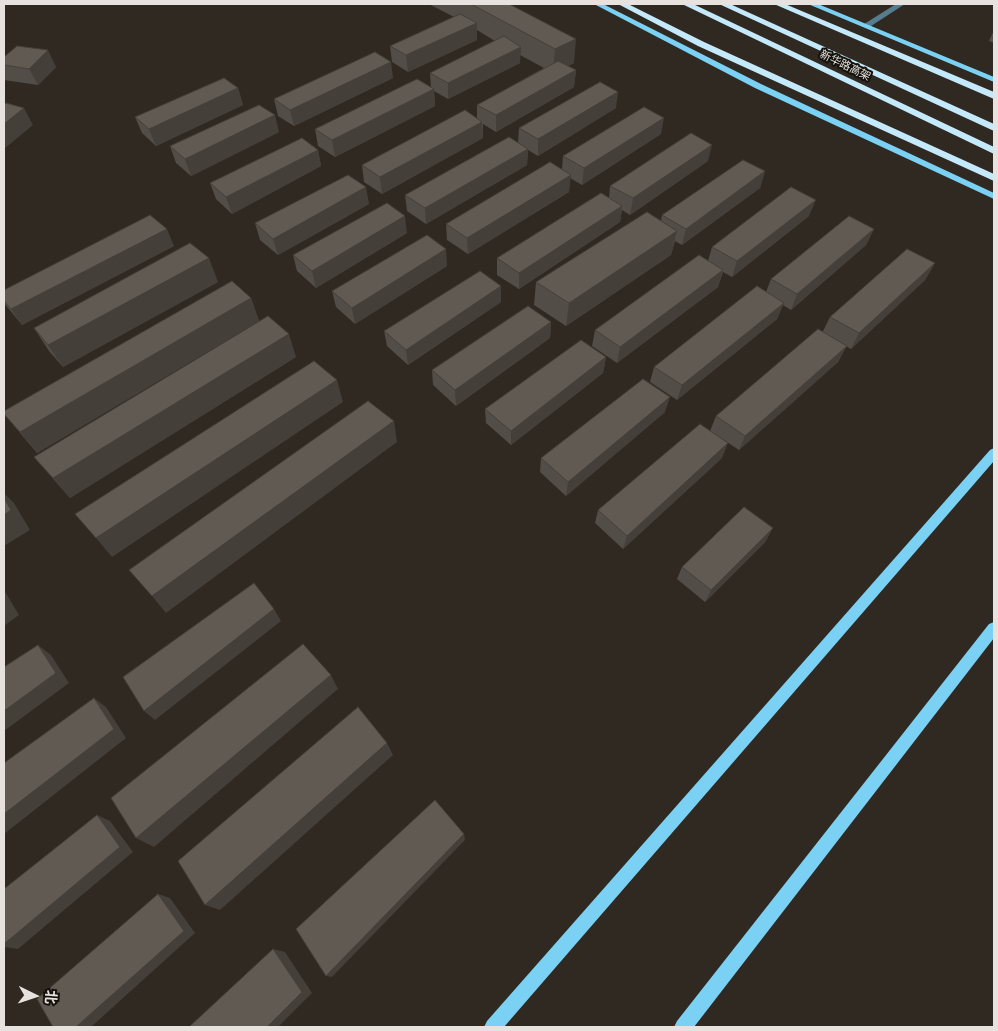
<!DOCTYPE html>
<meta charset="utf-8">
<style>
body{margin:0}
#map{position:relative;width:998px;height:1031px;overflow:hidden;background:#2f2921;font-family:"Sofia Sans Condensed","Noto Sans SC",sans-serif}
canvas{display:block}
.frame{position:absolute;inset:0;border:5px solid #e7e2dd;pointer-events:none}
.north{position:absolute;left:10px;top:971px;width:50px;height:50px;-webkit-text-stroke:4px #15120e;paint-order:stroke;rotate:94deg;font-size:14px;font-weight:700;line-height:20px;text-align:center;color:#e7e2dd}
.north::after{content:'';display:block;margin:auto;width:18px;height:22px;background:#e7e2dd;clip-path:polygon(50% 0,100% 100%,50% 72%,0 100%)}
</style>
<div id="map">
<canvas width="998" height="1031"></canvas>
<div class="frame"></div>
<div class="north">北</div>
</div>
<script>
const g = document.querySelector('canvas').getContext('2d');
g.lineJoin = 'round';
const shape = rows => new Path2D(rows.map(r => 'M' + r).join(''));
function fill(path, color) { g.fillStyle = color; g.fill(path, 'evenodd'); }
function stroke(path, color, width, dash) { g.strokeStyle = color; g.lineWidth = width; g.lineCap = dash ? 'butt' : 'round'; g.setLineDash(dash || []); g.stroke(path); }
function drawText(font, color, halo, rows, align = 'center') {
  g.font = font + ' "Sofia Sans Condensed","Noto Sans SC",sans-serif'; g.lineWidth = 4; g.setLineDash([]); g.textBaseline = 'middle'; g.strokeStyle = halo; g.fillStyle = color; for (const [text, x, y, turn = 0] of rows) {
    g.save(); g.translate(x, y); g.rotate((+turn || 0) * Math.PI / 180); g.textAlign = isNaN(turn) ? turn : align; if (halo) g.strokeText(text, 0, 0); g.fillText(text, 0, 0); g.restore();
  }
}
fill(shape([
 [896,4,905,4,868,28,861,26,896,4]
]), '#567d8e');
fill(shape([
 [594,4,603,4,761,84,994,193,994,199,755,88,594,4],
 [808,4,818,4,994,77,994,82,808,4],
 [994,448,994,461,504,1027,484,1027,487,1021,990,450,994,448],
 [994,622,994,638,694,1027,674,1027,677,1021,989,624,994,622]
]), '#7bd1f4');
fill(shape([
 [618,4,628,4,704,42,994,174,994,181,698,46,618,4],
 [682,4,693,4,994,147,994,154,682,4],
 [719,4,730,4,994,124,994,131,719,4],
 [774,4,785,4,994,92,994,99,774,4]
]), '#c4e9fa');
fill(shape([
 [429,4,509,4,574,63,568,66,576,70,574,87,496,132,483,124,483,138,382,194,364,182,362,165,477,118,477,105,544,68,520,55,520,63,448,99,434,91,435,106,335,157,318,146,315,129,431,88,430,73,495,41,477,30,477,40,408,72,392,62,390,46,454,17],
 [994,30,994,43,989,41],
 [4,57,56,67,38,85,4,80],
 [393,78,294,126,278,116,274,99],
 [238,88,243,105,156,146,142,133,135,117],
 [616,108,538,156,528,150,527,165,426,224,407,211,405,195,518,143,519,128],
 [279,132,191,176,176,163,170,146],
 [661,134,582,185,570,178,569,192,468,254,447,240,446,224,562,169,563,156],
 [318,150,321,166,232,214,216,199,210,183],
 [708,161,630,215,622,210,620,222,519,289,497,275,497,258,609,198,610,186],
 [765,171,760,188,682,245,675,241,671,255,566,326,534,305,536,282,661,221,662,215],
 [369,204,278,255,260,240,255,223],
 [809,216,732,277,723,272,718,287,617,363,592,346,595,330,708,261,712,247],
 [874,229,866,245,791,310,783,305,777,319,677,400,650,382,654,367,766,292,771,279],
 [407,233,316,288,297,271,293,255],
 [174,246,22,325,4,303,4,290],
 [935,263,925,280,851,349,846,346,838,362,739,450,710,431,716,416,823,331,830,317],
 [447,266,355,324,336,307,332,291],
 [218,282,63,367,49,351,34,328],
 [501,286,501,302,408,365,387,346,384,331],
 [251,298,259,321,37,453,4,414],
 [551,322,550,338,456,406,433,385,432,370],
 [296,357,70,498,34,457],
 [606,357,603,373,511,445,486,423,485,409],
 [665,412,566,496,540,472,541,458],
 [722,458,623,549,595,523,598,510],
 [766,541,705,602,677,579,682,567]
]), '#534d47');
fill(shape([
 [477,23,477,40,408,72,406,55],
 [576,39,574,63,553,73,555,49],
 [521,47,520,63,448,99,448,83],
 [48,50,56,67,38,85,29,69],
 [391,62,393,78,294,126,290,110],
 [576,70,574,87,496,132,496,115],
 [238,88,243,105,156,146,149,129],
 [434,89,435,106,335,157,332,140],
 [618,92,616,108,538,156,538,139],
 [24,108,33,125,4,149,4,124],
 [275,115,279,132,191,176,185,159],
 [664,118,661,134,582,185,584,168],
 [482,122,483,138,382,194,380,177],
 [712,145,708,161,630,215,633,198],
 [528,149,527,165,426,224,425,208],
 [318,150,321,166,232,214,226,197],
 [765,171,760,188,682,245,686,229],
 [571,175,569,192,468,254,467,238],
 [366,187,369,204,278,255,273,239],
 [816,200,809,216,732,277,737,261],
 [622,206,620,222,519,289,519,273],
 [405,216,407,233,316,288,312,271],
 [167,229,174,246,22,325,11,309],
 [874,229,866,245,791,310,797,294],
 [677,231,671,255,566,326,569,303],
 [446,249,447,266,355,324,352,308],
 [209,258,218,282,63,367,48,345],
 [935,263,925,280,851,349,859,333],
 [723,270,718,287,617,363,620,347],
 [501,286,501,302,408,365,406,350],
 [251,298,259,321,37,453,20,432],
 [784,303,777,319,677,400,682,385],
 [551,322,550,338,456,406,455,390],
 [289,334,296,357,70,498,53,478],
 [847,346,838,362,739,450,745,436],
 [606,357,603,373,511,445,511,431],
 [337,380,343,402,112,557,96,538],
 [670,397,665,412,566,496,568,482],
 [394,421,397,442,166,613,152,596],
 [728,443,722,458,623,549,627,536],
 [4,493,14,503,30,530,4,546],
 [773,528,766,541,705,602,711,590],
 [4,590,19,615,4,626],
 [274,609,281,621,155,720,144,711],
 [38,645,51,655,69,683,4,731,4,711],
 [331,675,338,689,154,847,136,838],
 [94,698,106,707,126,738,4,834,4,814],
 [387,743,393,755,220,910,205,905],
 [97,815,110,821,133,852,18,949,4,947,4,944],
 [464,834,465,840,332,977,326,976],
 [158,894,170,898,195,933,91,1027,76,1027],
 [273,949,285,952,312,993,278,1027,267,1027]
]), '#443f39');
const building = shape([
 [471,4,509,4,576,39,555,49,471,4],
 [460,14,477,23,406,55,390,46,460,14],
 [504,36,521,47,448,83,430,73,504,36],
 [17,46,48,50,29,69,4,65,4,57,17,46],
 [375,52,391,62,290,110,274,99,375,52],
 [558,61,576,70,496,115,477,105,558,61],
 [224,78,238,88,149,129,135,117,224,78],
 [417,79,434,89,332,140,315,129,417,79],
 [600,82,618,92,538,139,519,128,600,82],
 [6,103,24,108,4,124,4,105,6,103],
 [259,105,275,115,185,159,170,146,259,105],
 [644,107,664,118,584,168,563,156,644,107],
 [465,110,482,122,380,177,362,165,465,110],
 [691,133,712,145,633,198,610,186,691,133],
 [509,137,528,149,425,208,405,195,509,137],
 [302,138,318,150,226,197,210,183,302,138],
 [743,160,765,171,686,229,662,215,743,160],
 [550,162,571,175,467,238,446,224,550,162],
 [348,175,366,187,273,239,255,223,348,175],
 [791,187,816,200,737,261,712,247,791,187],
 [601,193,622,206,519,273,497,258,601,193],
 [387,203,405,216,312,271,293,255,387,203],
 [647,212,677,231,569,303,536,282,647,212],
 [150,215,167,229,11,309,4,301,4,290,150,215],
 [849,216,874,229,797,294,771,279,849,216],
 [427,235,446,249,352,308,332,291,427,235],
 [190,243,209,258,48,345,34,328,190,243],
 [907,249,935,263,859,333,830,317,907,249],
 [699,255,723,270,620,347,595,330,699,255],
 [480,271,501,286,406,350,384,331,480,271],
 [232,281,251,298,20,432,4,414,4,411,232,281],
 [757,286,784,303,682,385,654,367,757,286],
 [528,306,551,322,455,390,432,370,528,306],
 [268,316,289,334,53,478,34,457,268,316],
 [818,329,847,346,745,436,716,416,818,329],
 [581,340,606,357,511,431,485,409,581,340],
 [314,361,337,380,96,538,75,514,314,361],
 [643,379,670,397,568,482,541,458,643,379],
 [368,401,394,421,152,596,129,570,368,401],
 [700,424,728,443,627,536,598,510,700,424],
 [4,498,11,510,4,515,4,498],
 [744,507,773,528,711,590,682,567,744,507],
 [254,583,274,609,144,711,123,677,254,583],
 [303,644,331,675,136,838,111,798,303,644],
 [38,645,56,673,4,711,4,667,38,645],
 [94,698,114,729,4,814,4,763,94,698],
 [358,707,387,743,205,905,178,861,358,707],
 [435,800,464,834,326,976,296,929,435,800],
 [97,815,120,847,4,944,4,889,97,815],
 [158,894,184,931,76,1027,53,1027,37,999,158,894],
 [273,949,302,992,267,1027,189,1027,273,949]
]);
fill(building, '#615a52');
stroke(building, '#443f39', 1);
drawText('11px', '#e7e2dd', '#15120e', [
 ["新华路高架",845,66,26]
]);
</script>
